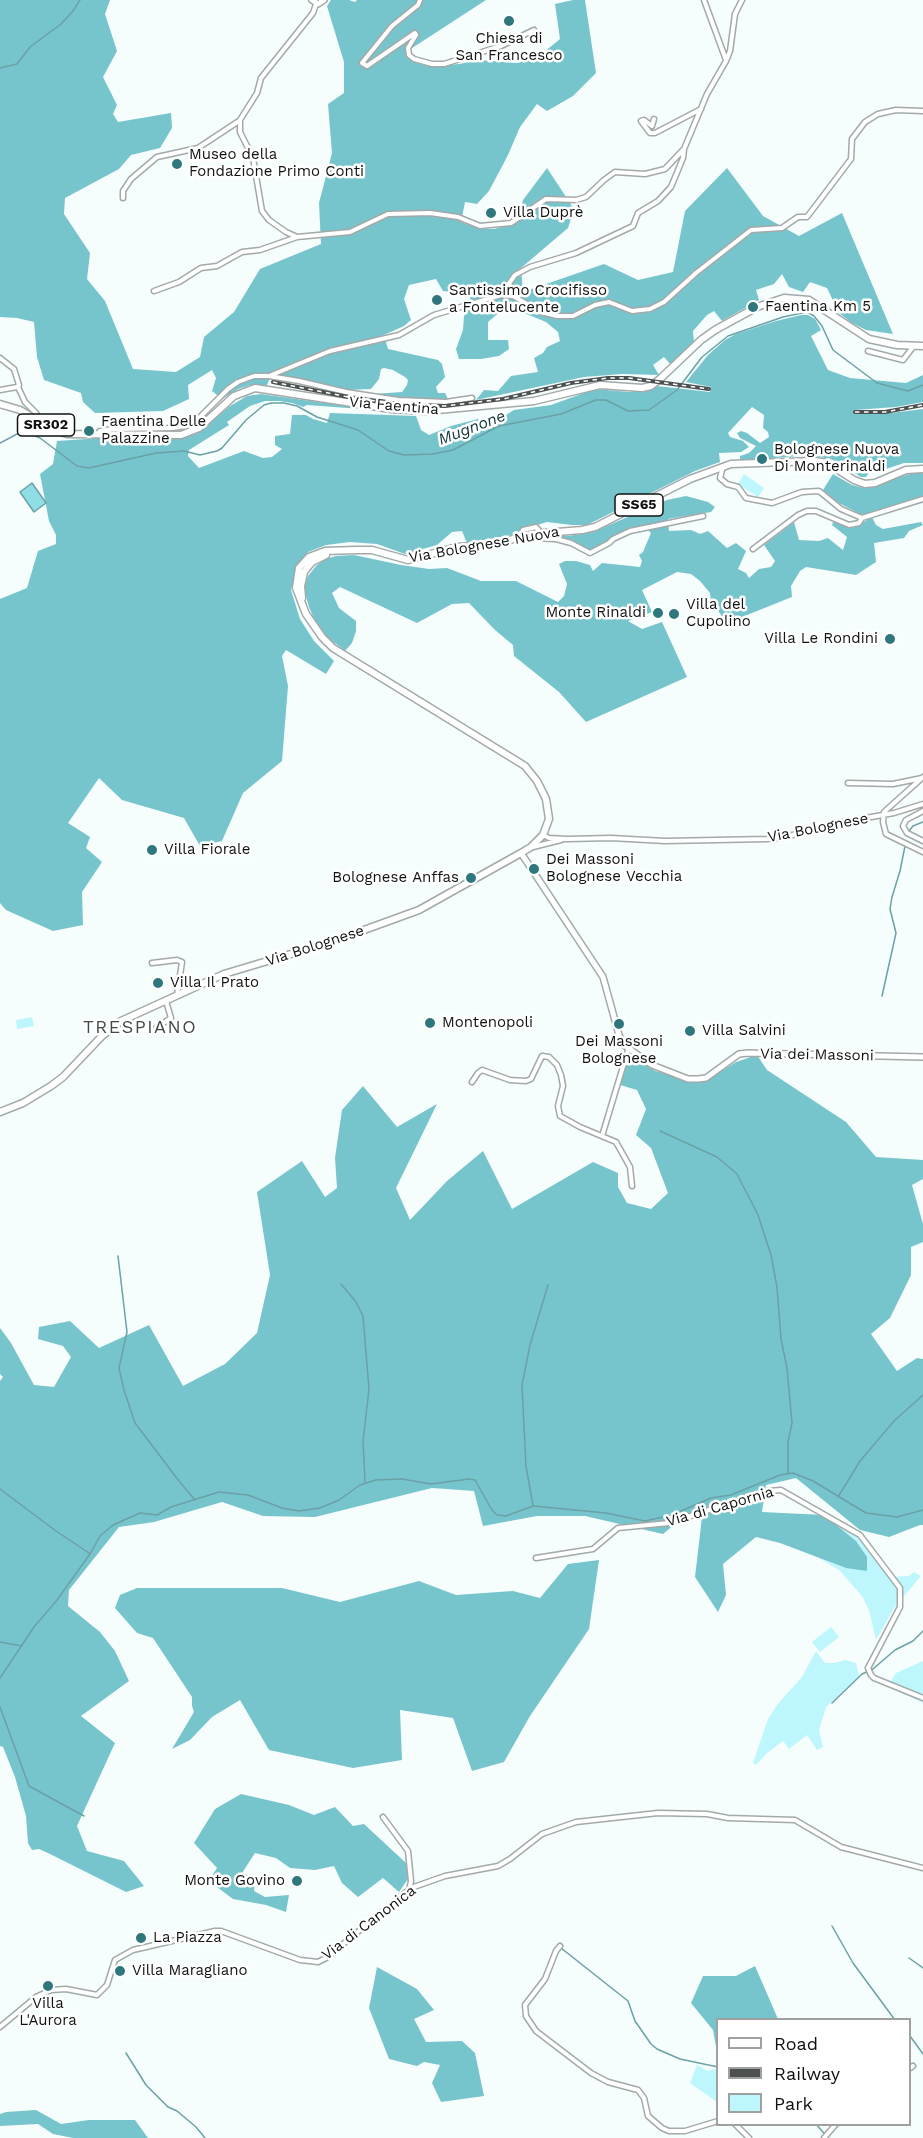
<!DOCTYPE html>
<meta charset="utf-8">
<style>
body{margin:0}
#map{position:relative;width:923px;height:2138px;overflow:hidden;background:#f6fdfd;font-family:"Work Sans",sans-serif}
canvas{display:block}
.legend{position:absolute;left:716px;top:2018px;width:195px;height:108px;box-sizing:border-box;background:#fff;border:2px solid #9fa0a0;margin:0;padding:8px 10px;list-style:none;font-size:18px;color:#101212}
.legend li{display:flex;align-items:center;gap:12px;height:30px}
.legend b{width:30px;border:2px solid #9fa0a0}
</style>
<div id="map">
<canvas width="923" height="2138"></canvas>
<ul class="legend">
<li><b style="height:8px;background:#fff"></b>Road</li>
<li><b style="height:8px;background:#4c5050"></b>Railway</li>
<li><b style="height:16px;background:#bdf7fd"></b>Park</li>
</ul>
</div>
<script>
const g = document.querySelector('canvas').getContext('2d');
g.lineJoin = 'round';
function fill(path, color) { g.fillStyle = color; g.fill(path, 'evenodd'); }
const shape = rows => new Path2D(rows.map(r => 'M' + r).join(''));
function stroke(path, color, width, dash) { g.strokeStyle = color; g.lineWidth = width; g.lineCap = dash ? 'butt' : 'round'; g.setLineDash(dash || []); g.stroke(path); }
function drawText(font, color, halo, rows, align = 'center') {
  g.font = font + ' "Work Sans",sans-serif'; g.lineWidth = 5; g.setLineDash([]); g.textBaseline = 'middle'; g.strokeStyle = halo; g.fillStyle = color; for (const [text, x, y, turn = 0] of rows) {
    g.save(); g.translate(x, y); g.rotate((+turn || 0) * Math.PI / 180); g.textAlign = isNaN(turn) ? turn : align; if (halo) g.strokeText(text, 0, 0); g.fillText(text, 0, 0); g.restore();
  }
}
fill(shape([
 [744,474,764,488,758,497,738,484],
 [32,1017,34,1026,17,1029,16,1020],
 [836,1525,858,1538,888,1577,909,1576,914,1572,921,1576,894,1608,876,1640,869,1610,862,1596,839,1570,817,1557,846,1568,856,1541],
 [831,1627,839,1637,820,1652,812,1642],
 [816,1651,825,1663,835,1663,845,1660,856,1663,859,1676,826,1707,819,1730,823,1747,817,1750,807,1735,789,1749,783,1741,767,1753,756,1765,753,1763,768,1719,777,1705,802,1677],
 [923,1661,923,1703,888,1686,896,1673],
 [697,2065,708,2071,714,2069,717,2071,717,2102,690,2083]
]), '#bdf7fd');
fill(shape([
 [0,0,110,0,105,14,117,51,103,77,117,105,113,114,118,122,171,113,172,128,160,148,131,155,119,169,65,198,64,214,90,253,87,279,105,301,133,369,176,372,200,357,204,337,234,312,260,269,321,244,319,203,332,153,328,104,344,93,344,62,327,6,331,0,349,0,355,2,357,0,486,0,406,52,411,60,434,66,459,64,479,60,517,63,544,52,560,39,555,4,573,0,585,0,596,73,573,96,547,111,537,104,520,127,508,155,489,191,477,204,465,202,461,222,480,229,494,229,517,223,523,200,547,168,574,209,568,228,521,268,523,292,604,264,638,280,673,272,685,211,727,168,763,216,799,236,842,213,893,334,866,330,852,323,839,313,827,288,810,282,803,292,789,287,782,274,774,284,756,290,759,300,722,321,714,311,707,315,693,331,694,342,672,366,664,357,653,365,659,375,622,374,584,377,476,400,484,390,498,391,511,376,538,372,534,358,543,353,547,347,560,341,558,332,546,322,507,306,488,322,488,340,508,340,509,349,499,356,481,359,459,359,456,349,463,330,464,316,470,308,470,296,465,293,443,291,436,279,409,285,404,299,411,320,404,326,384,335,388,349,438,360,442,364,445,377,436,387,438,393,445,393,448,399,420,400,374,397,373,394,402,392,407,385,408,380,405,377,393,370,384,368,381,369,379,379,371,389,347,390,270,378,267,385,250,385,238,389,222,399,212,391,216,378,212,370,188,385,189,399,163,411,95,413,83,402,81,393,44,380,37,357,34,322,17,318,0,317],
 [801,315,808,315,815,319,821,330,811,336,828,370,850,378,906,383,923,375,923,402,896,407,855,410,855,413,891,413,923,409,923,463,904,463,886,469,872,468,866,477,861,477,831,459,820,457,799,456,740,461,740,456,749,453,756,446,740,438,737,433,741,431,747,433,760,443,769,437,768,432,763,428,764,415,752,407,728,433,730,437,743,441,749,447,741,452,719,453,720,462,695,471,587,525,572,525,547,522,524,529,517,534,467,543,462,531,452,532,437,545,405,554,377,544,350,542,326,545,308,552,297,567,291,590,300,619,314,641,334,661,326,674,286,650,282,656,288,686,282,761,243,793,222,841,200,846,184,818,122,800,99,778,68,823,90,837,86,848,102,862,82,892,83,925,53,931,6,910,0,903,0,599,27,588,38,551,56,544,56,535,49,521,40,474,53,464,57,441,101,438,183,436,198,433,230,406,247,396,261,394,374,410,307,405,303,407,292,403,279,401,265,401,250,406,227,422,229,425,189,450,188,456,199,468,244,451,263,458,272,457,282,449,275,445,275,436,290,434,292,415,306,415,313,419,327,423,330,413,416,416,421,430,429,435,451,426,478,419,482,422,495,422,514,410,551,405,595,389,629,392,644,392,657,386,710,392,711,387,686,382,708,355,725,340,736,334,776,321],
 [916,472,923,472,923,496,866,514,860,514,837,502,823,490,833,474,852,485,864,488],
 [686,496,708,502,715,507,711,512,668,519,669,531,691,530,700,534,708,531,727,548,736,543,746,551,738,569,746,573,749,578,759,569,771,567,775,561,764,545,794,522,799,540,819,541,828,538,843,550,847,537,832,525,833,522,853,528,872,517,876,525,883,529,921,522,923,525,909,531,904,538,874,543,876,562,856,575,806,567,800,571,791,586,792,597,727,623,711,601,710,593,700,581,691,574,677,572,642,590,652,612,628,621,642,629,662,622,687,677,586,722,559,692,514,656,513,645,495,630,469,603,452,604,417,623,340,587,332,593,339,608,356,621,356,631,352,643,345,651,327,637,314,619,309,607,304,589,308,576,316,566,325,559,336,556,354,555,401,565,429,569,447,568,481,581,516,581,558,602,564,596,567,584,559,564,565,561,576,561,590,565,593,571,602,563,640,567,642,561,639,555,643,552,651,533,643,525,627,530,614,536,591,552,571,542,538,537,553,533,568,536,593,532,667,500],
 [630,1053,655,1071,704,1082,736,1062,757,1055,767,1070,846,1122,876,1157,923,1160,923,1179,912,1185,923,1224,923,1242,911,1247,911,1275,890,1318,871,1334,897,1371,917,1358,923,1359,923,1525,920,1525,889,1537,860,1530,796,1478,766,1485,762,1512,824,1515,856,1541,867,1557,867,1571,846,1568,780,1543,756,1537,723,1564,726,1595,718,1612,695,1577,702,1517,687,1514,663,1534,585,1516,537,1516,483,1526,474,1491,432,1488,315,1517,263,1516,222,1502,154,1522,119,1527,69,1590,68,1606,100,1632,115,1651,129,1681,81,1716,115,1743,77,1826,87,1851,124,1861,144,1886,126,1892,50,1854,39,1849,32,1850,28,1843,26,1816,15,1777,3,1747,0,1746,0,1381,3,1377,0,1374,0,1328,11,1343,34,1385,54,1387,71,1357,63,1346,38,1339,39,1327,70,1321,99,1348,149,1325,183,1386,225,1364,257,1333,270,1275,257,1192,302,1161,325,1197,337,1188,335,1158,342,1110,363,1086,397,1127,437,1104,396,1188,410,1220,447,1181,483,1151,512,1209,593,1162,618,1173,618,1187,627,1203,651,1209,668,1193,651,1148,636,1135,646,1109,637,1090,620,1085],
 [599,1560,589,1629,530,1716,504,1762,472,1771,453,1718,400,1710,402,1760,353,1768,269,1750,240,1700,212,1717,190,1740,172,1749,194,1712,192,1706,192,1697,153,1638,137,1633,115,1608,120,1595,137,1588,282,1588,340,1602,419,1581,456,1595,513,1591,540,1598,568,1564],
 [241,1794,289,1805,314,1815,335,1807,353,1826,364,1824,406,1863,408,1879,399,1892,383,1878,358,1897,342,1883,334,1866,315,1870,290,1868,276,1858,255,1853,242,1873,255,1878,254,1891,265,1897,289,1895,286,1912,266,1905,233,1899,209,1881,217,1868,194,1843,215,1809],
 [755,1966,778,2019,718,2020,717,2052,713,2030,691,2003,703,1976,736,1976],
 [377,1967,417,1989,434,2010,414,2019,426,2042,462,2041,475,2053,484,2096,441,2102,432,2083,440,2065,424,2062,417,2066,389,2059,369,2008],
 [36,2110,61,2124,89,2120,135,2120,148,2138,73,2138,53,2134,38,2124,0,2126,0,2114,6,2112]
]), '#77c5cc');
const water = shape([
 [32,483,46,503,34,512,20,492,32,483]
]);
fill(water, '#90dee5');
stroke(water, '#6aa1a6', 1.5);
stroke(shape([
 [0,68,17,64,30,47,61,24,73,11,80,0],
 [0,443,17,434,26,432,40,438,77,466,89,468,156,453,184,451,200,455,217,451,222,448,246,420,264,405,271,403,284,403,297,406,317,417,358,430,389,451,404,455,433,454,453,450,499,426,561,414,596,400,606,400,628,411,649,410,677,390,702,357,728,336,783,317,807,312,814,316,822,326,833,350,877,383,908,391,923,385],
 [909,831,913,826,923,822],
 [882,996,896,933,890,909,892,897,900,871,905,846],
 [660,1131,717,1157,737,1174,758,1215,771,1255,777,1287,781,1339,787,1368,792,1423,788,1442,788,1473],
 [118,1256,127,1332,119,1368,124,1390,135,1423,179,1481,195,1500],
 [341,1284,356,1302,363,1316,369,1389,363,1441,365,1482],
 [0,1489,56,1531,89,1553],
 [838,1497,860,1461,894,1421,923,1395],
 [533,1505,526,1467,522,1385,530,1345,548,1285],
 [0,1642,22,1646],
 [0,1678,34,1627,57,1600,90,1554,100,1536,113,1525,140,1513,157,1515,171,1507,219,1492,248,1495,282,1508,299,1511,320,1508,339,1500,360,1485,376,1480,402,1479,431,1484,469,1479,475,1480,492,1510,497,1515,506,1516,533,1506,606,1513,645,1521,672,1515,711,1498,731,1495,780,1475,793,1473,813,1481,866,1513,897,1517,923,1510],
 [832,1703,862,1674,873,1669,895,1650,913,1641,923,1631],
 [0,1707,29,1786,84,1816],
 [832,1926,853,1963,895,2020],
 [561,1948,628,2001,635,2021,651,2044,657,2049,680,2059,718,2067],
 [909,1958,923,1968],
 [910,2036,923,2054],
 [126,2053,146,2085,168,2107,177,2111,196,2127,205,2138],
 [816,2124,828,2138]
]), '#6aa1a6', 1.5);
const street = shape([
 [420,0,418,5,392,26,362,63,367,66,415,33,416,35,408,48,409,55,414,59,432,64,444,64,501,46,534,30],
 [704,0,726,60],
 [316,4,313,13,261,78,257,93,240,120,240,132,253,158,262,211,269,220,286,232,297,237,350,232,388,214,430,213,458,217,480,226,511,223,546,199,576,200,586,197,604,180,615,172,645,174,665,169,684,149,707,94,726,61,730,51,735,14,742,0],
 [654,119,652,126,644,120,641,121,650,133,655,133,701,109],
 [123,198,123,191,131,179,157,157,198,148,239,121],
 [154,291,179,282,201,268,217,266,242,252,260,250,297,237],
 [501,295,513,296,541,312,557,316,573,316,595,305,609,302,632,311,650,309,664,302,696,273,751,230,782,228,798,217,807,217,851,159,852,139,865,122,878,114,896,110,923,111],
 [868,351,903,360,913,347],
 [0,358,14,369,19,385,17,387,0,390],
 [269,376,330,351,399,335,434,315,501,295,515,275,530,267,576,253,633,226,638,213,658,201,671,187,683,158,684,149],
 [18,387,25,402,36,413,41,422],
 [98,435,100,431,113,429,173,428,190,425,198,419,228,389,238,382,254,376,269,376,299,381,346,392,398,400,446,402,472,398],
 [723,466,720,478,727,484,738,487,746,498,772,503,802,492,819,491,841,509,862,518,859,523,849,525,816,511,807,511,798,515,753,549],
 [862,518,923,499],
 [532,534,536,538,556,539,571,543,590,553,609,543,613,539,630,531,703,516],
 [522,536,523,530,536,527,540,532],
 [923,777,884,812,883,822,886,834,923,852],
 [848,783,893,784,922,778],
 [923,811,906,820,903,826,907,833,923,841],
 [543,835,549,838,567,839,611,838,665,841,767,839,781,838,843,822,894,813,923,804],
 [533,847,561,840],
 [152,963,177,960,182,962,177,995],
 [156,1028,171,1018,166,1001],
 [472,1082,478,1073,482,1070,510,1080,526,1081,531,1079,542,1056,549,1057,557,1065,561,1075,563,1086,558,1106,560,1116,580,1127,616,1142,630,1167,632,1186],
 [602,1136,628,1050],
 [536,1558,593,1549,618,1528,669,1523,768,1491,781,1490,860,1535,900,1588,900,1607,868,1668,871,1675,874,1678,923,1698],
 [383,1817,408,1851,411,1881,410,1886,411,1888],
 [560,1946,556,1951,545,1979,525,2005,526,2016,536,2031,591,2073,608,2082,638,2090,644,2098,648,2116,662,2128,669,2131,685,2131,718,2121],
 [0,2027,36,1997,51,1990,66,1989,97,1995,107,1985,115,1960,133,1950,215,1931,221,1931,300,1960,318,1962,326,1958,411,1888,445,1876,498,1866,510,1859,542,1834,576,1822,658,1813,707,1814,728,1818,795,1820,841,1847,923,1868],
 [910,2068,913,2066],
 [735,2124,749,2138],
 [824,2138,836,2124]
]);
const secondary = shape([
 [312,0,318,4,324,0],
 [521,853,603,977,619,1035,624,1045,652,1065,688,1079,698,1079,706,1078,739,1054,748,1053,923,1057]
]);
const primary = shape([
 [0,404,20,410,54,430,67,434,181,435,199,428,234,396,255,388,391,409,427,411,534,401,600,385,642,388,651,386,661,378,701,340,715,330,757,307,784,298,809,300,869,339,897,345,923,346],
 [302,598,301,586,304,572,312,562,326,555],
 [0,1112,23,1103,51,1086,63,1077,102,1036,121,1021,224,974,331,942,419,910,521,853,531,847,543,835,549,819,546,799,537,781,525,766,333,648,322,637,306,614,296,588,299,568,309,557,325,551,356,550,372,550,408,560,457,547,491,545,532,534,582,530,595,527,690,479,731,464,815,461,827,463,854,480,865,484,875,483,906,470,923,469]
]);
stroke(street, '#a3a9a9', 7);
stroke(secondary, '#a3a9a9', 8);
stroke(primary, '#a3a9a9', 9);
stroke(street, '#fff', 4);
stroke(secondary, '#fff', 5);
stroke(primary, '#fff', 6);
const rail = shape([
 [273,382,353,398,407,405,445,406,503,399,571,383,608,378,629,378,709,389],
 [855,412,885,412,923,405]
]);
stroke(rail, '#4c5050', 4);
stroke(rail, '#fff', 1.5, [4.5]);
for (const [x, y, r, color] of [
 [509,21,6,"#2e777d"],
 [177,164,6,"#2e777d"],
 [491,213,6,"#2e777d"],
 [437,300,6,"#2e777d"],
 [753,307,6,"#2e777d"],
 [89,431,6,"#2e777d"],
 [762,459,6,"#2e777d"],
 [658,613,6,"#2e777d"],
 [674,614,6,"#2e777d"],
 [890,639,6,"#2e777d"],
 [152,850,6,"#2e777d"],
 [534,869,6,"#2e777d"],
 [471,878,6,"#2e777d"],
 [158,983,6,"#2e777d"],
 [430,1023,6,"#2e777d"],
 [619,1024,6,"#2e777d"],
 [690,1031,6,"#2e777d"],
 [297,1881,6,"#2e777d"],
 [141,1938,6,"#2e777d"],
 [120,1971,6,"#2e777d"],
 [48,1986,6,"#2e777d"]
]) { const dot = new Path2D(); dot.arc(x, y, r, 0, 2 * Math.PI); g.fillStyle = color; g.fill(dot); stroke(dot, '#fff', 2); }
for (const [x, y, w] of [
 [46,425,57],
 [639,505,48]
]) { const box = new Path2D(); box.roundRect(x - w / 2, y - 11, w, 22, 4.5); g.fillStyle = '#fff'; g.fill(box); stroke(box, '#101212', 1.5); }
drawText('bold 14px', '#101212', null, [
 ["SR302",46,425],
 ["SS65",639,505]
]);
drawText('15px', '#101212', '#fff', [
 ["Chiesa di",509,39,"center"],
 ["San Francesco",509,56,"center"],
 ["Museo della",189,155],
 ["Fondazione Primo Conti",189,172],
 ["Villa Duprè",503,213],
 ["Santissimo Crocifisso",449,291],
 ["a Fontelucente",449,308],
 ["Faentina Km 5",765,307],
 ["Faentina Delle",101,422],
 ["Palazzine",101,439],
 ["Bolognese Nuova",774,450],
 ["Di Monterinaldi",774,467],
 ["Villa del",686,605],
 ["Cupolino",686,622],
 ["Monte Rinaldi",646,613,"right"],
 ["Villa Le Rondini",878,639,"right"],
 ["Villa Fiorale",164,850],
 ["Dei Massoni",546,860],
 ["Bolognese Vecchia",546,877],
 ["Bolognese Anffas",459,878,"right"],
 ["Villa Il Prato",170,983],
 ["Montenopoli",442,1023],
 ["Villa Salvini",702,1031],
 ["Dei Massoni",619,1042,"center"],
 ["Bolognese",619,1059,"center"],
 ["Monte Govino",285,1881,"right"],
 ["La Piazza",153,1938],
 ["Villa Maragliano",132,1971],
 ["Villa",48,2004,"center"],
 ["L'Aurora",48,2021,"center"]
], 'left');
drawText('15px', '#101212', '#fff', [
 ["Via Faentina",394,406,5],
 ["Via Bolognese Nuova",484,545,-10],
 ["Via Bolognese",818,828,-11],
 ["Via Bolognese",315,946,-18],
 ["Via dei Massoni",817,1055,1],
 ["Via di Capornia",720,1507,-16],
 ["Via di Canonica",369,1923,-37]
]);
drawText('italic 16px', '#0e3538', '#fff', [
 ["Mugnone",472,428,-21]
]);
g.letterSpacing = '1.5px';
drawText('18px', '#434849', '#fff', [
 ["TRESPIANO",140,1028]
]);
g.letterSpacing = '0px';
</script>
